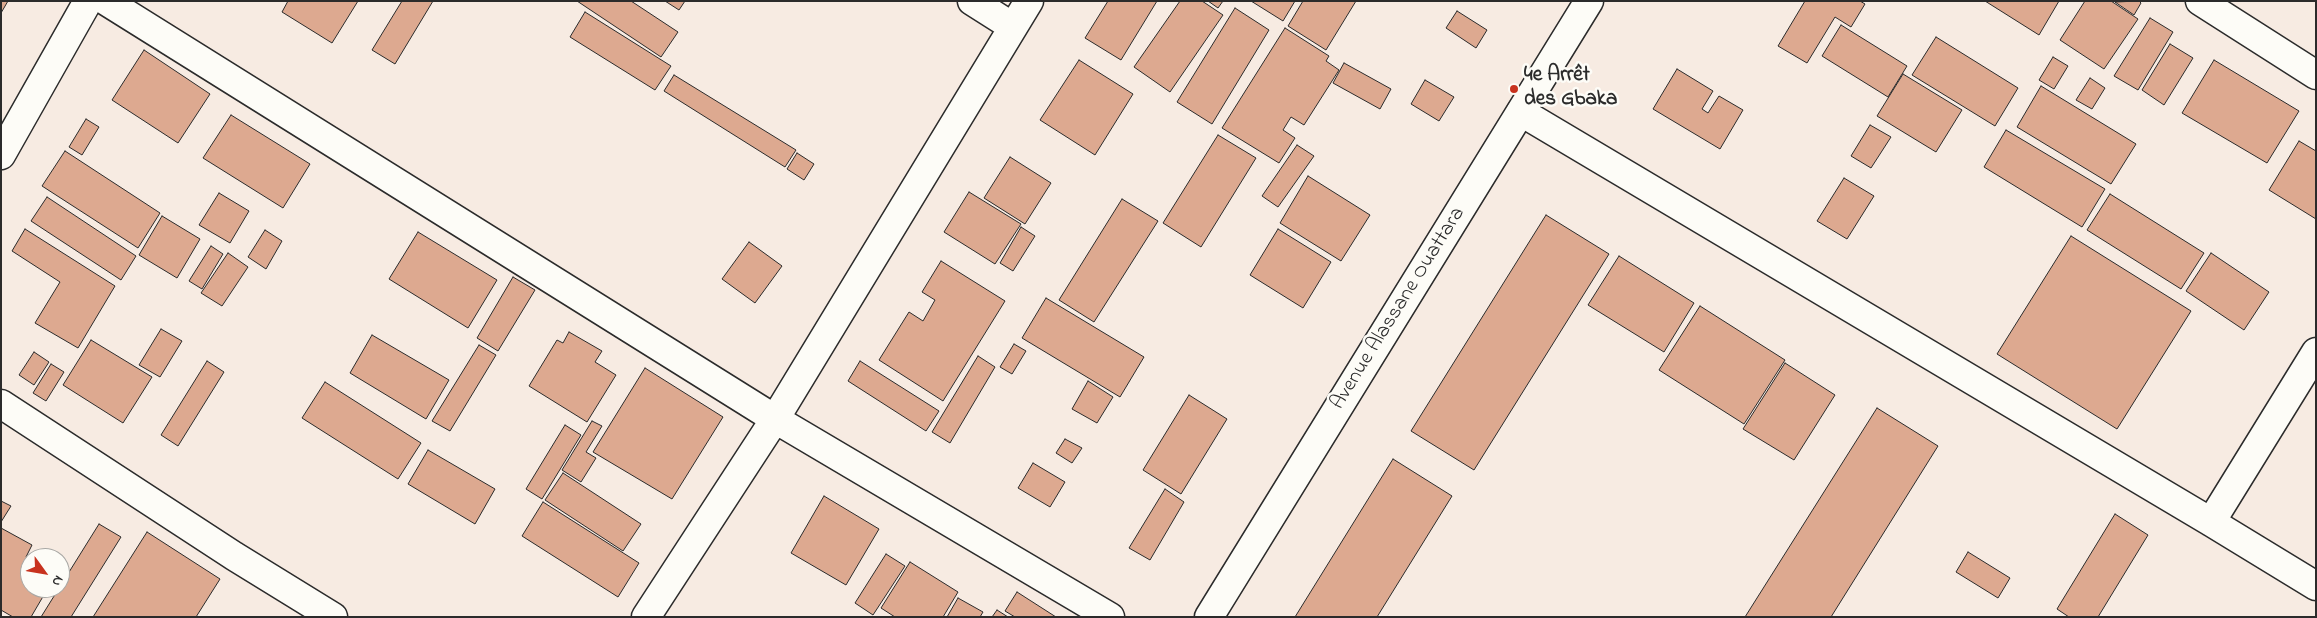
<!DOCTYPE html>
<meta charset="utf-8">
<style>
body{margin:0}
#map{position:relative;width:2317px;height:618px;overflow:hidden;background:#f7ebe2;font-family:"Indie Flower",sans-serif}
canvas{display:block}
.frame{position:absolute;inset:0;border:2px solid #2b2b2b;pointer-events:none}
.north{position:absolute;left:20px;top:548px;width:50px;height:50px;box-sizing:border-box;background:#fdfcf7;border:1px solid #a9a8a5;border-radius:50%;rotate:122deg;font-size:14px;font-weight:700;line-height:20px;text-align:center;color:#2b2b2b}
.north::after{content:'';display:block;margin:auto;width:18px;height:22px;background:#c8321e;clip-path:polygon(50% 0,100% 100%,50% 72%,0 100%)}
</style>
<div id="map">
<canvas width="2317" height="618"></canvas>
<div class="frame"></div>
<div class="north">N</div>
</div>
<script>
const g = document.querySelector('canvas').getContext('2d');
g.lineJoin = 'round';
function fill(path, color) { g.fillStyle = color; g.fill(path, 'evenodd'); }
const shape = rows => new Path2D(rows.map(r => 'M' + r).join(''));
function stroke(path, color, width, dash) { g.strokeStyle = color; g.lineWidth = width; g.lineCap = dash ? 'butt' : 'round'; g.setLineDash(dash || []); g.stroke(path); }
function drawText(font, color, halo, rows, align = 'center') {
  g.font = font + ' "Indie Flower",sans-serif'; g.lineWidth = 5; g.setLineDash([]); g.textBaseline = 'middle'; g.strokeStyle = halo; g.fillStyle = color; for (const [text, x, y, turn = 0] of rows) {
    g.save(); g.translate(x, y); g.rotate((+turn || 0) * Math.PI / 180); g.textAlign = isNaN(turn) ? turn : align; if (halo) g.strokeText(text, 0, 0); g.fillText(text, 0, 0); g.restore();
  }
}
const building = shape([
 [1,1,8,1,1,13,1,1],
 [288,1,358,1,332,43,282,12,288,1],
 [402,1,433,1,395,64,372,50,402,1],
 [577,1,631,1,678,32,661,57,577,1],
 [665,1,685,1,679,10,665,1],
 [1108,1,1157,1,1121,60,1085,38,1108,1],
 [1180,1,1202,1,1223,15,1170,92,1134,67,1180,1],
 [1208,1,1223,1,1218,8,1208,1],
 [1251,1,1295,1,1283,21,1251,1],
 [1303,1,1356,1,1326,50,1288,26,1303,1],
 [1805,1,1860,1,1865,4,1851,27,1835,17,1807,63,1778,46,1805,1],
 [1985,1,2059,1,2039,35,1985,1],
 [2085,1,2111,1,2138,19,2104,69,2060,40,2085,1],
 [2139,1,2141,3,2134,15,2115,2,2139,1],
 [1235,8,1269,30,1212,124,1177,102,1235,8],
 [1457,11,1487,30,1476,48,1446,28,1457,11],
 [585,12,671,66,655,90,570,37,585,12],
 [2150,18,2173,32,2138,90,2114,76,2150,18],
 [1841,25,1907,66,1888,97,1822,56,1841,25],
 [1285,28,1329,56,1326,61,1339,70,1304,125,1291,117,1283,130,1295,138,1279,163,1222,128,1285,28],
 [1936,37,2018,88,1995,126,1912,75,1936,37],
 [2170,44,2193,58,2164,105,2142,90,2170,44],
 [144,50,210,94,178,143,112,100,144,50],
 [2053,57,2068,66,2054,89,2039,80,2053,57],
 [1079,60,1133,94,1095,155,1040,120,1079,60],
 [2214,60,2299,111,2267,163,2182,113,2214,60],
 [1344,63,1391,89,1380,109,1333,83,1344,63],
 [1677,69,1713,91,1702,109,1708,113,1719,96,1743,110,1720,149,1653,109,1677,69],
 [1903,74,1962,110,1936,152,1877,116,1903,74],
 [674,75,796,150,785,167,664,91,674,75],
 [2090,78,2105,88,2092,109,2076,100,2090,78],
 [1425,80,1454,97,1439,121,1411,104,1425,80],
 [2041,86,2136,144,2111,184,2017,127,2041,86],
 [231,115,310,164,283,208,203,158,231,115],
 [86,119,99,127,82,155,69,147,86,119],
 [1870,125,1891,137,1871,168,1851,156,1870,125],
 [2006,130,2105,189,2082,227,1984,167,2006,130],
 [1218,135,1256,158,1201,247,1163,223,1218,135],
 [2299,141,2316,151,2316,219,2269,190,2299,141],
 [1297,145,1314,156,1278,207,1262,196,1297,145],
 [65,151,160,213,138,248,42,186,65,151],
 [797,153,814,164,804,180,787,169,797,153],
 [1010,157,1051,183,1025,224,984,198,1010,157],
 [1308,176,1370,215,1341,261,1280,223,1308,176],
 [1844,178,1874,196,1847,239,1817,221,1844,178],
 [969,192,1021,224,995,264,944,232,969,192],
 [219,193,249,211,230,243,199,225,219,193],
 [2110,194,2204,253,2181,289,2087,230,2110,194],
 [47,197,136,256,121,280,31,221,47,197],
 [1122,199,1158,221,1094,322,1059,300,1122,199],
 [1546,215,1609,254,1474,470,1411,431,1546,215],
 [162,216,200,239,177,278,139,255,162,216],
 [1021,227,1035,236,1013,271,1000,263,1021,227],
 [25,229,115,286,78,348,35,323,60,282,12,251,25,229],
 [1278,229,1331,262,1303,308,1250,275,1278,229],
 [265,230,282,241,266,269,248,257,265,230],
 [418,232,497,280,468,328,389,279,418,232],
 [2071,236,2191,311,2117,429,1997,354,2071,236],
 [749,242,782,266,755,303,722,279,749,242],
 [211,246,223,254,202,289,189,281,211,246],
 [228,253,248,267,222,306,201,293,228,253],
 [2211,253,2269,292,2244,330,2186,291,2211,253],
 [1619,256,1694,303,1664,352,1588,305,1619,256],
 [941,261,1005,301,943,401,879,360,909,312,923,321,935,300,922,292,941,261],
 [513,277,535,290,498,351,477,338,513,277],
 [1046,298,1144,357,1120,397,1022,338,1046,298],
 [1700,306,1785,360,1744,424,1659,370,1700,306],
 [161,329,182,341,160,377,139,365,161,329],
 [569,332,602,351,595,362,616,375,587,422,529,386,557,340,563,343,569,332],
 [372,335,449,380,426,419,350,373,372,335],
 [91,340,152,377,123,423,63,385,91,340],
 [1014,344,1026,351,1012,374,1000,367,1014,344],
 [479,345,496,355,450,431,432,421,479,345],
 [34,352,49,362,34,385,19,375,34,352],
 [978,356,995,367,950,443,932,432,978,356],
 [207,361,224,372,178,446,161,435,207,361],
 [860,361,939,411,926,431,848,381,860,361],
 [1785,363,1835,395,1794,460,1743,429,1785,363],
 [51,364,64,372,46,401,33,393,51,364],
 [645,368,723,417,672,499,593,452,645,368],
 [1088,381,1113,397,1097,423,1072,409,1088,381],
 [325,382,421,443,398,479,302,418,325,382],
 [1189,395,1227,419,1181,494,1143,470,1189,395],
 [1877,408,1938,446,1831,617,1745,617,1877,408],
 [592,421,602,426,586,452,596,458,581,482,562,470,592,421],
 [565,425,581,435,542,499,526,489,565,425],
 [1065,439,1082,448,1072,463,1056,453,1065,439],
 [428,450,495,489,475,524,408,484,428,450],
 [1393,459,1452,496,1377,617,1295,617,1393,459],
 [1033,463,1065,482,1050,507,1018,488,1033,463],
 [563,473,641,524,623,551,545,500,563,473],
 [1165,489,1184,502,1150,560,1129,548,1165,489],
 [824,496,879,529,846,585,791,553,824,496],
 [1,501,11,506,1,522,1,501],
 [543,502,639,563,618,597,522,536,543,502],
 [2115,514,2148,535,2098,617,2069,617,2057,609,2115,514],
 [99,524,121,537,71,617,41,617,99,524],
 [1,528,32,545,26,557,30,559,30,588,48,588,31,617,13,617,1,610,1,528],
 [147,532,220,579,196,617,93,617,147,532],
 [1968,552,2010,578,1998,598,1956,572,1968,552],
 [886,554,905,566,873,615,855,603,886,554],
 [910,562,958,592,943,617,895,617,881,608,910,562],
 [1017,592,1056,617,1015,617,1005,611,1017,592],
 [958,598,983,612,980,617,947,617,958,598],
 [997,610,1008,617,992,617,997,610]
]);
fill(building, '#dda990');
stroke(building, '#2b2b2b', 1);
const minor = shape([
 [106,1,775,419,1110,617],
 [972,1,1013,27],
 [2200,1,2316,75],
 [1521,112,2211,522,2316,586],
 [1,155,88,1],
 [1,404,234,556,333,617],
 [2211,522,2316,352],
 [646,617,775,419,1029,1]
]);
const tertiary = shape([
 [1209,617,1589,1]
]);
stroke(minor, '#2b2b2b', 31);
stroke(tertiary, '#2b2b2b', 31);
stroke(minor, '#fdfcf7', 28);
stroke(tertiary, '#fdfcf7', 28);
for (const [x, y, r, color] of [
 [1514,89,5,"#c8321e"]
]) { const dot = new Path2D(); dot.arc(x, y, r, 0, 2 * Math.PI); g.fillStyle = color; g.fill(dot); stroke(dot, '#fdfcf7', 2); }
drawText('bold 21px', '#2b2b2b', '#fdfcf7', [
 ["4e Arrêt",1524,77],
 ["des Gbaka",1524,101]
], 'left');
drawText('21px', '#2b2b2b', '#fdfcf7', [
 ["Avenue Alassane Ouattara",1399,309,-58]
]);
</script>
